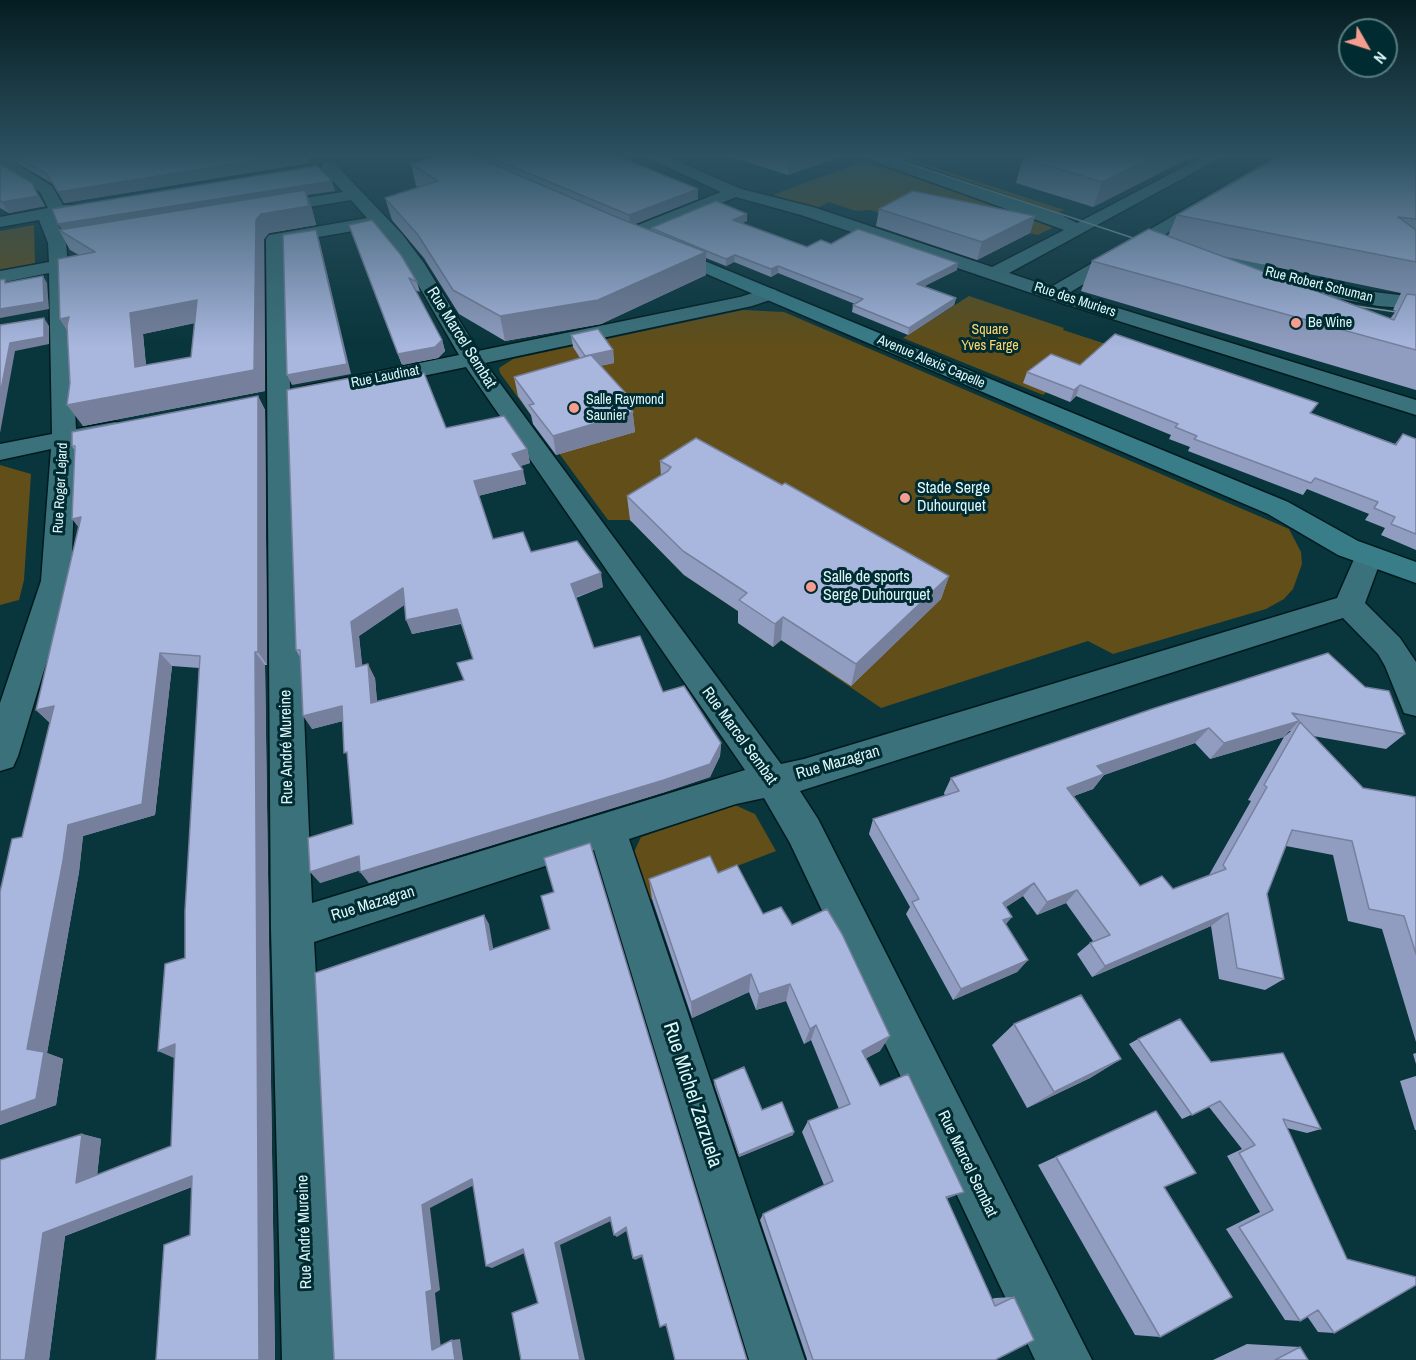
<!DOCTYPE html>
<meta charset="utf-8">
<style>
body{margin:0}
#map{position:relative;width:1416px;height:1360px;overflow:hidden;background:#09353c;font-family:"Archivo Narrow",sans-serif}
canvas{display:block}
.north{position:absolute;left:1338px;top:18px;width:60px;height:60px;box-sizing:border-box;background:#002b31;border:2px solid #587d82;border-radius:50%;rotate:129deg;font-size:16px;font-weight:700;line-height:24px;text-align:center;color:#dbf7fb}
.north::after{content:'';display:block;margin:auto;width:21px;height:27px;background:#f59d8f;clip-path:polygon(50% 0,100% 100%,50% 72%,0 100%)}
</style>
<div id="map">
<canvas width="1416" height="1360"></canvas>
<div class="north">N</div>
</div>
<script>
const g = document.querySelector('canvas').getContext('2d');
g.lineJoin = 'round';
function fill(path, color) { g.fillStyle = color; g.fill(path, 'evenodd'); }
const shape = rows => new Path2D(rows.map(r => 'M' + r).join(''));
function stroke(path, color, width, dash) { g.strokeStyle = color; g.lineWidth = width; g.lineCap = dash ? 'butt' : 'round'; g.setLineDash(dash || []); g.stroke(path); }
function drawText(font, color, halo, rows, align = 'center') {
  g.font = font + ' "Archivo Narrow",sans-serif'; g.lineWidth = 6; g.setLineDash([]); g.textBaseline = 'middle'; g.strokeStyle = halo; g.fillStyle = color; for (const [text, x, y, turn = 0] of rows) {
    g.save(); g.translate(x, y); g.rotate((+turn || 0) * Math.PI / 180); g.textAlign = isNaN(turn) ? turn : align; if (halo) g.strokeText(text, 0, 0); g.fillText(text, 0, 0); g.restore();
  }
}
fill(shape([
 [882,156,900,156,1064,210,1055,214],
 [864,161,1056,226,1038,235,909,207,891,217,871,210,856,211,829,202,817,208,773,195],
 [34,225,35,264,0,271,0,231],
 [969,296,1064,328,1063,330,1106,344,1043,395,903,338],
 [743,310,784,312,1289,529,1301,552,1302,564,1293,589,1284,599,1266,609,1113,654,1088,641,881,708,781,640,773,647,738,623,745,616,684,575,641,531,644,529,629,520,608,520,500,373,499,368,513,359],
 [0,465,31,474,24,580,19,600,0,605],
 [735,805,755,814,776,851,649,900,634,852,641,837]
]), '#614e18');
const street = shape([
 [0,156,5,157,52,186,63,205,73,205,75,209,73,213,55,216,66,243,68,266,76,429,115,422,124,424,127,429,124,434,76,444,71,581,18,756,13,767,0,771,0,703,41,581,51,449,0,460,0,444,52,434,49,273,0,283,0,271,49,262,48,243,39,220,0,227,0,217,48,208,40,192,0,167,0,156],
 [644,156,665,156,741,189,813,207,992,267,1064,230,868,159,866,156,889,156,1061,215,1077,223,1205,156,1224,156,1009,273,1051,287,1276,156,1294,156,1069,293,1416,400,1416,415,1046,298,801,215,736,197,635,239,623,239,620,235,623,231,721,192,644,156],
 [329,161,334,163,402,234,424,263,478,351,740,297,769,288,776,290,779,294,776,298,752,306,485,363,781,764,804,759,1337,598,1358,550,1368,547,1378,550,1382,557,1365,603,1400,638,1416,662,1416,716,1404,713,1385,666,1378,654,1343,618,800,791,818,819,1092,1360,1035,1360,790,843,764,798,736,804,629,839,805,1360,749,1360,594,850,314,942,338,1360,282,1360,271,929,266,239,269,235,275,234,367,218,351,200,267,214,259,209,267,204,343,192,321,168,324,163,329,161],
 [376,227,406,264,459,355,307,386,299,388,295,393,299,398,307,400,466,367,745,770,312,903,284,243,376,227],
 [1226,253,1340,288,1416,297,1416,309,1378,306,1330,297,1219,263,1217,259,1219,255,1226,253]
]);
const secondary = shape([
 [666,245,1288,502,1358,541,1416,562,1416,583,1338,555,1268,514,660,254,657,250,660,246,666,245]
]);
stroke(street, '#001b20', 3);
stroke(secondary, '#001b20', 3);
fill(street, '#3b717a');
fill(secondary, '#397d88');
stroke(shape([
 [886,156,1148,243],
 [1343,304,1416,315]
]), '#80a2a8', 1.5);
fill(shape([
 [5,156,307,156,309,163,64,203,53,184],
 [438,156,617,156,698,199,635,224,651,230,651,228,747,221,742,223,807,247,831,244,957,270,924,286,956,298,954,305,908,335,852,312,853,305,855,304,778,273,771,277,734,262,726,266,706,258,706,275,601,324,505,341,459,314,424,258,392,220,385,198,419,187,416,186,411,164],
 [728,156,842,156,788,175],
 [1027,156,1193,156,1093,207,1016,183,1023,158],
 [1416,156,1416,390,1081,291,1092,261,1168,236,1177,215],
 [1222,256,1401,293,1393,310,1396,311,1390,319],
 [0,164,38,194,45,206,9,213,0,208],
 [335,191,307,195,312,209,316,225,269,233,264,239,265,391,83,426,70,383,67,330,60,319,79,255,70,250,59,230],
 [195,323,191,357,146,365,143,334],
 [879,209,1035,216,1030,233,977,260,876,226],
 [352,234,417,282,420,292,415,290,442,340,445,351,438,358,402,365],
 [571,335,613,350,614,363,600,366,631,399,635,432,556,455,533,424,531,415,518,396,514,377,580,358,573,347],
 [1080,365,1318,403,1311,413,1395,444,1403,434,1416,439,1416,550,1381,535,1385,528,1365,520,1369,514,1307,489,1303,495,1188,451,1190,447,1169,439,1171,435,1076,396,1070,402,1023,383,1027,372],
 [354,387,446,428,527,449,530,463,520,466,526,484,478,496,493,539,531,552,603,587,576,598,594,648,663,692,721,743,720,756,710,777,665,792,369,883,360,870,320,883,353,824,348,758,343,721,312,729,300,657,296,650],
 [404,605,412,634,461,624,473,659,464,680,377,701,375,678,362,666,359,636],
 [258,396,265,410,267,665,265,665,275,1360,156,1360,190,1235,192,1187,65,1236,49,1360,0,1360,82,1134,101,1139,97,1175,171,1146,185,958,199,668,172,666,155,815,83,836,79,872,47,1053,63,1059,56,1105,0,1125,0,892,22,837,50,723,36,710,79,528,75,451,72,446],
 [660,461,949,576,941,599,851,686,781,640,773,647,738,623,738,611,684,575,630,520,627,496,661,476],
 [1328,653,1405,734,1386,749,1313,736,1363,788,1416,797,1416,1042,1382,929,1348,921,1333,855,1286,846,1267,894,1284,979,1265,990,1219,979,1211,926,1092,977,1077,954,1090,943,1093,941,1066,903,1037,915,1023,896,1006,907,1006,925,1028,960,1017,972,953,1000,906,914,910,907,869,834,873,819,945,796,944,793,951,778],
 [1289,731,1291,731,1284,737,1248,800,1251,801,1209,875,1173,889,1140,886,1074,796,1093,789,1104,775,1195,743,1210,759,1284,737],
 [718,873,763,914,792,925,880,1051,866,1058,880,1086,947,1199,992,1299,995,1298,1014,1297,995,1360,807,1360,807,1359,760,1220,763,1214,824,1185,802,1132,808,1121,839,1109,811,1040,804,1044,786,1001,756,1010,749,992,692,1018,652,899,649,879],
 [1014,1024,1121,1059,1090,1078,1027,1108,992,1045],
 [1138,1039,1211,1062,1321,1129,1307,1133,1287,1128,1334,1333,1318,1332,1307,1316,1300,1321,1285,1320,1226,1229,1260,1212,1227,1156,1242,1149,1209,1107,1182,1119,1129,1044],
 [1416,1053,1416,1064,1413,1054],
 [1416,1076,1416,1130,1415,1130,1400,1081],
 [714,1080,762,1110,793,1135,739,1157,714,1084],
 [1156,1111,1164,1187,1160,1337,1135,1335,1038,1165],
 [1247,1344,1300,1347,1308,1360,1213,1360]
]), '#919dc0');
fill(shape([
 [283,156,307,156,309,163,64,203,58,192],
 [795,156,842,156,788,175,789,158],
 [1154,156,1193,156,1093,207,1102,182],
 [332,181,335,191,307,195,312,209,316,225,269,233,264,239,265,391,83,426,67,405,254,370,256,220,64,233,58,224],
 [32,183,45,206,9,213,2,202],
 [698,189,698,199,630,226,629,215],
 [747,214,747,221,733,226,733,220],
 [1035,216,1030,233,977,260,982,242],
 [316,230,319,239,351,374,292,385,287,375],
 [706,252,706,275,601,324,505,341,500,316],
 [735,255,734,262,726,266,726,259],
 [958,263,957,270,915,291,917,284],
 [778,266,778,273,771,277,771,269],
 [43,276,47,283,49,309,0,318,0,309],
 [956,298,954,305,908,335,909,328],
 [197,300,208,320,143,334,148,389,135,367,130,313],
 [69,317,73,340,60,319],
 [44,318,49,326,49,344,15,351,0,433,0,395,10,343],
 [442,340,445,351,438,358,402,365,398,354],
 [613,350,614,363,586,368,585,356],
 [1080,385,1076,396,1070,402,1074,390],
 [258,396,265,410,267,665,258,652],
 [631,399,635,432,556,455,553,436,623,402],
 [527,449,530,463,515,468,512,454],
 [523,470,526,484,478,496,474,481],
 [81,517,83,533,72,519],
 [601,573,603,587,573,598,571,584],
 [949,576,941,599,851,686,856,664],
 [403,588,409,602,359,636,364,681,356,667,351,622],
 [457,609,462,623,412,634,406,620],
 [783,617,781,640,773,647,775,624],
 [255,652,265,665,275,1360,259,1360],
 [160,653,172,666,155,815,83,836,79,872,47,1053,63,1059,56,1105,0,1125,0,1112,27,1049,68,825],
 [368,664,375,678,378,716,371,703],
 [54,706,51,723,36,710],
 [342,706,350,719,312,729,303,716],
 [1299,721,1284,737,1210,759,1224,743],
 [1209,728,1195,743,1104,775,1093,789,1057,802,1067,788,1097,766],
 [721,743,720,756,710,777,665,792,369,883,360,872],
 [359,856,368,868,320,883,310,872],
 [1034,883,1023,896,994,915,1003,903],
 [1077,890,1066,903,1037,915,1047,902],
 [1228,913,1211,926,1092,977,1105,966],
 [484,915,489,924,495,959,490,950],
 [1012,917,1002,929,1003,920],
 [1028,960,1017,972,953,1000,961,989],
 [751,974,749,992,692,1018,691,1002],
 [790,984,786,1001,756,1010,759,994],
 [816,1025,811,1040,804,1044,810,1029],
 [890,1036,880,1051,854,1065,862,1051],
 [175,1044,174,1058,158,1051],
 [1121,1059,1090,1078,1027,1108,1054,1092],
 [794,1132,793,1135,739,1157,739,1155],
 [82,1134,101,1139,96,1187,76,1183],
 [192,1176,209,1180,65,1236,49,1360,25,1360,43,1233],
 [472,1179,478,1183,430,1208,440,1290,435,1293,441,1349,432,1350,426,1292,422,1205],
 [964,1192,949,1198,932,1204,946,1197],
 [610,1217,613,1220,560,1245,585,1360,580,1360,555,1243],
 [626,1227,628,1230,617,1237,614,1235],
 [523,1249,529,1251,492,1268,486,1266],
 [642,1255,644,1256,635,1260,633,1258],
 [460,1339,463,1360,455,1360,452,1340]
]), '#76809c');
const building = shape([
 [16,156,283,156,58,192,47,174,16,156],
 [438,156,474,156,621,219,706,252,598,300,500,316,453,290,418,235,385,198,438,181,411,164,438,156],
 [487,156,617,156,698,189,629,215,487,156],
 [783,156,795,156,789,158,783,156],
 [1027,156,1154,156,1102,182,1023,158,1027,156],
 [1280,156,1416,156,1416,219,1398,217,1416,230,1416,262,1177,215,1280,156],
 [0,164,32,183,38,196,2,202,0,201,0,164],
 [317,166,332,181,58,224,52,209,317,166],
 [305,190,309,206,261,214,256,220,254,370,67,405,70,383,67,325,69,317,60,319,58,259,95,252,59,230,305,190],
 [197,300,191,357,135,367,130,313,197,300],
 [913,191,1035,216,982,242,879,209,913,191],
 [716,201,747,214,733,220,807,247,821,240,831,244,858,229,958,263,917,284,956,298,909,328,853,305,863,299,778,266,771,269,735,255,726,259,651,228,716,201],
 [372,220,401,255,417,282,409,278,442,340,435,347,398,354,349,225,372,220],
 [1149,229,1394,320,1407,294,1416,295,1416,350,1092,261,1149,229],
 [316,230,347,364,287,375,283,235,316,230],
 [43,276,44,302,0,309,0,280,5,279,5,283,43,276],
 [44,318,44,337,10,343,0,395,0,325,44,318],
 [598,329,613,350,585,356,571,335,598,329],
 [1115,334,1318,403,1310,413,1396,445,1403,434,1416,439,1416,534,1391,524,1395,517,1374,508,1378,502,1315,478,1311,483,1194,439,1197,436,1175,427,1178,424,1080,385,1074,390,1027,372,1051,354,1080,365,1115,334],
 [591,355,631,399,623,402,633,412,553,436,529,405,534,404,514,377,591,355],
 [424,373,446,428,504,416,527,449,512,454,523,470,474,481,493,539,523,532,531,552,577,541,601,573,571,584,594,648,640,636,663,692,684,686,721,743,710,764,664,780,360,872,359,856,310,872,308,838,353,824,347,752,344,753,342,706,303,716,300,650,296,650,287,390,350,378,352,388,424,373],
 [403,588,406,620,457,609,473,659,457,663,464,680,371,703,368,664,356,667,351,622,403,588],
 [258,396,258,652,255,652,259,1360,156,1360,164,1245,190,1235,192,1176,43,1233,25,1360,0,1360,0,1160,82,1134,76,1183,171,1146,175,1044,158,1051,165,964,185,958,185,911,200,656,160,653,142,804,68,825,63,861,27,1049,44,1052,36,1099,0,1112,0,892,12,839,22,837,54,706,36,710,81,517,72,519,75,446,72,446,72,432,258,396],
 [696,438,782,485,785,483,949,576,856,664,783,617,775,624,739,600,747,593,683,551,627,496,668,471,671,467,660,461,696,438],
 [1328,653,1365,687,1389,691,1405,734,1292,713,1299,721,1224,743,1209,728,1097,766,1104,774,1067,788,1140,886,1162,876,1173,889,1226,869,1223,865,1267,787,1264,785,1300,722,1363,788,1416,797,1416,954,1404,916,1369,909,1352,841,1292,830,1267,894,1284,979,1237,968,1228,913,1105,966,1090,943,1110,935,1077,890,1047,902,1034,883,1003,903,1012,917,1003,920,1028,960,961,989,912,902,919,899,873,819,959,791,951,778,1155,708,1328,653],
 [590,843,747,1360,675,1360,666,1324,660,1327,642,1255,633,1258,626,1227,614,1235,610,1217,555,1243,580,1360,521,1360,512,1313,538,1303,523,1249,486,1266,472,1179,422,1205,432,1290,426,1292,432,1350,452,1340,455,1360,334,1360,315,973,484,915,490,950,550,929,541,896,554,892,544,858,590,843],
 [710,856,718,873,737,865,763,914,781,907,792,925,827,909,842,934,890,1036,862,1051,880,1086,908,1074,964,1192,946,1197,995,1306,1014,1297,1034,1340,995,1360,813,1360,763,1214,833,1181,808,1121,850,1104,816,1025,810,1029,790,984,759,994,751,974,691,1002,649,879,710,856],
 [1081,995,1121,1059,1054,1092,1014,1024,1081,995],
 [1180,1019,1211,1062,1283,1053,1321,1129,1283,1119,1347,1259,1416,1277,1416,1285,1334,1333,1318,1310,1300,1321,1239,1227,1273,1210,1239,1153,1255,1145,1220,1101,1192,1115,1138,1039,1180,1019],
 [744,1067,762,1110,782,1102,794,1132,739,1155,714,1080,744,1067],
 [1156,1111,1196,1173,1164,1187,1232,1297,1160,1337,1056,1157,1156,1111],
 [1300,1347,1308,1360,1275,1360,1300,1347]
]);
fill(building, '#a9b7df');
stroke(building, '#76809c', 1.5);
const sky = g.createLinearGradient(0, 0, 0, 347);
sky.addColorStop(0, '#051d21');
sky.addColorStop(0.45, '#2c5161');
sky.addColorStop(1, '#2c516100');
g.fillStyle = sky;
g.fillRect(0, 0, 1416, 347);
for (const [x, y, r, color] of [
 [1296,323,6,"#f59d8f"],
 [574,408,6,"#f59d8f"],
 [905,498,6,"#f59d8f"],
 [811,587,6,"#f59d8f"]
]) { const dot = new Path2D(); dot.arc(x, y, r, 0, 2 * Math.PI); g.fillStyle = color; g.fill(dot); stroke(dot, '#002b31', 2); }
drawText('14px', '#dbf7fb', '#002b31', [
 ["Rue Robert Schuman",1319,285,14],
 ["Rue des Muriers",1075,300,18],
 ["Avenue Alexis Capelle",931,362,23],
 ["Rue Laudinat",385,377,-11],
 ["Rue Roger Lejard",61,488,-87]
]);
drawText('14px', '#dbf7fb', '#002b31', [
 ["Be Wine",1308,323],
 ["Salle Raymond",586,400],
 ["Saunier",586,416]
], 'left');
drawText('14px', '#fed76f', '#002b31', [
 ["Square",990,330],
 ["Yves Farge",990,346]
]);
drawText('16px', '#dbf7fb', '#002b31', [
 ["Rue Marcel Sembat",461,338,58],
 ["Rue Marcel Sembat",739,736,54],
 ["Rue André Mureine",287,747,-91],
 ["Rue Mazagran",838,763,-16],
 ["Rue Mazagran",373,904,-17],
 ["Rue Marcel Sembat",967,1164,64],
 ["Rue André Mureine",305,1232,-92]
]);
drawText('16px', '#dbf7fb', '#002b31', [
 ["Stade Serge",917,489],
 ["Duhourquet",917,507],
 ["Salle de sports",823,578],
 ["Serge Duhourquet",823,596]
], 'left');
drawText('20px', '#dbf7fb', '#002b31', [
 ["Rue Michel Zarzuela",692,1095,72]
]);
</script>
